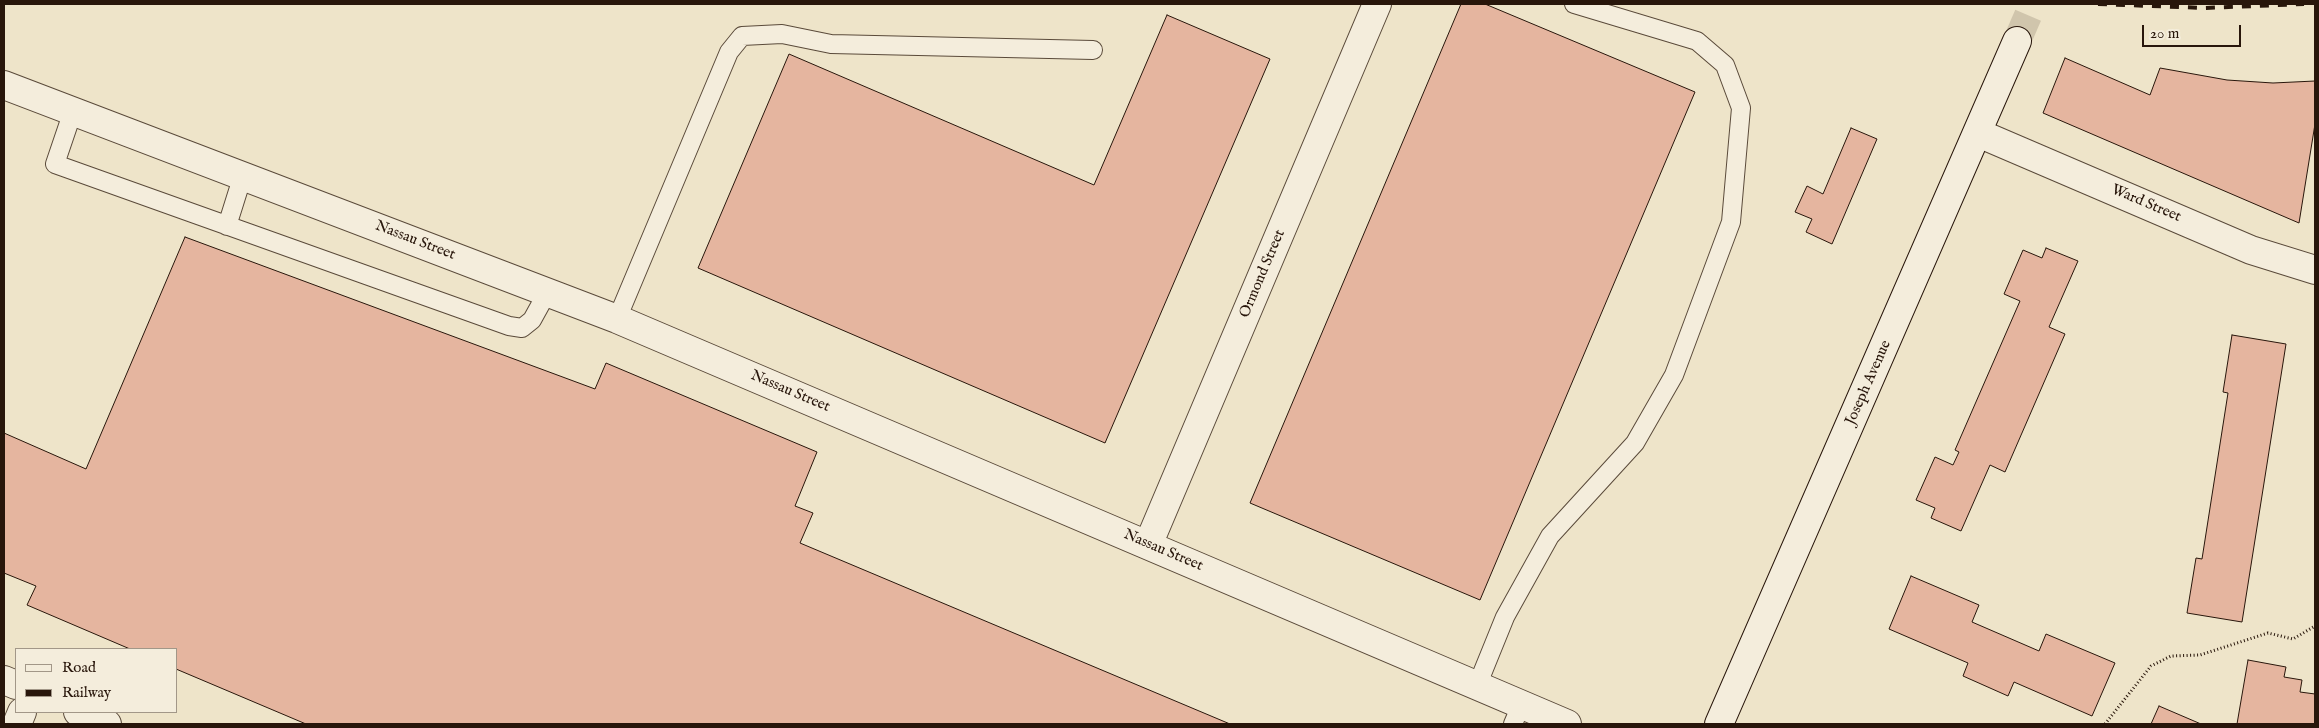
<!DOCTYPE html>
<style>
body{margin:0}
#map{position:relative;width:2319px;height:728px;overflow:hidden;background:#eee4c9;font-family:"IM FELL English",serif}
canvas{display:block}
.frame{position:absolute;inset:0;border:5px solid #28160b;pointer-events:none}
.legend{position:absolute;left:15px;top:648px;width:162px;height:65px;box-sizing:border-box;background:#f4eddc;border:1px solid #a29788;margin:0;padding:6px 9px;list-style:none;font-size:15px;color:#28160b}
.legend li{display:flex;align-items:center;gap:10px;height:25px}
.legend b{width:25px;border:1px solid #a29788}
.scale{position:absolute;left:2142px;top:25px;width:99px;height:22px;box-sizing:border-box;border:2px solid #28160b;border-top:0;padding-left:6px;font-size:15px;line-height:18px;white-space:nowrap;color:#28160b;-webkit-text-stroke:4px #f4eddc;paint-order:stroke}
</style>
<div id="map">
<canvas width="2319" height="728"></canvas>
<div class="frame"></div>
<ul class="legend">
<li><b style="height:6px;background:#f4eddc"></b>Road</li>
<li><b style="height:6px;background:#28160b"></b>Railway</li>
</ul>
<div class="scale">20 m</div>
</div>
<script>
const g = document.querySelector('canvas').getContext('2d');
g.lineJoin = 'round';
function fill(path, color) { g.fillStyle = color; g.fill(path, 'evenodd'); }
const shape = rows => new Path2D(rows.map(r => 'M' + r).join(''));
function stroke(path, color, width, dash) { g.strokeStyle = color; g.lineWidth = width; g.lineCap = dash ? 'butt' : 'round'; g.setLineDash(dash || []); g.stroke(path); }
function drawText(font, color, halo, rows, align = 'center') {
  g.font = font + ' "IM FELL English",serif'; g.lineWidth = 4; g.setLineDash([]); g.textBaseline = 'middle'; g.strokeStyle = halo; g.fillStyle = color; for (const [text, x, y, turn = 0] of rows) {
    g.save(); g.translate(x, y); g.rotate((+turn || 0) * Math.PI / 180); g.textAlign = isNaN(turn) ? turn : align; if (halo) g.strokeText(text, 0, 0); g.fillText(text, 0, 0); g.restore();
  }
}
const building = shape([
 [1461,4,1485,4,1695,92,1480,600,1250,503,1461,4],
 [1167,15,1270,59,1105,443,698,268,789,54,1094,185,1167,15],
 [2065,58,2150,95,2160,68,2227,80,2273,83,2315,81,2315,124,2299,223,2043,113,2065,58],
 [1851,128,1877,139,1832,244,1806,232,1812,219,1795,212,1807,186,1823,194,1851,128],
 [185,237,595,389,606,363,817,452,795,506,813,513,800,543,1230,724,306,724,176,669,176,649,130,649,27,605,36,586,4,573,4,433,86,469,185,237],
 [2046,248,2078,261,2049,327,2065,334,2005,472,1990,465,1961,531,1931,518,1935,508,1916,500,1935,457,1953,465,1959,452,1955,450,2020,301,2004,294,2023,250,2042,258,2046,248],
 [2232,335,2286,344,2242,622,2187,613,2196,558,2202,559,2228,393,2223,392,2232,335],
 [1911,576,1979,605,1972,622,2039,651,2046,634,2115,663,2092,716,2014,682,2008,696,1963,676,1968,663,1889,629,1911,576],
 [2248,660,2286,667,2284,677,2302,680,2300,692,2315,694,2315,724,2237,724,2248,660],
 [2159,706,2201,724,2151,724,2159,706]
]);
fill(building, '#e5b59f');
stroke(building, '#28160b', 1);
stroke(shape([
 [2017,41,2033,4]
]), '#d0c5ac', 28, [28, 14]);
const service = shape([
 [73,111,55,164,509,326,522,328,532,320,548,291],
 [227,226,243,175],
 [617,319,729,52,742,36,782,34,831,44,1093,50],
 [1477,686,1505,617,1550,536,1635,443,1674,375,1731,222,1741,108,1725,65,1697,41,1574,4],
 [1513,724,1521,705]
]);
const minor = shape([
 [4,85,617,319,1567,724],
 [1978,133,2251,250,2315,270],
 [1148,545,1377,4],
 [4,680,16,685],
 [78,712,107,724],
 [17,724,22,712]
]);
const secondary = shape([
 [1719,724,2017,41]
]);
stroke(service, '#5a4a3a', 20);
stroke(minor, '#5a4a3a', 30);
stroke(secondary, '#28160b', 30);
stroke(shape([
 [2105,724,2151,666,2171,656,2200,655,2268,633,2293,639,2315,626]
]), '#28160b', 3, [1, 2.5]);
stroke(service, '#f4eddc', 18);
stroke(minor, '#f4eddc', 28);
stroke(secondary, '#f4eddc', 28);
stroke(shape([
 [2098,4,2205,8,2304,4]
]), '#28160b', 4, [9, 9]);
drawText('15px', '#28160b', '#f4eddc', [
 ["Ward Street",2146,204,23],
 ["Nassau Street",415,241,21],
 ["Ormond Street",1263,274,-67],
 ["Joseph Avenue",1869,383,-66],
 ["Nassau Street",790,392,23],
 ["Nassau Street",1163,551,23]
]);
</script>
